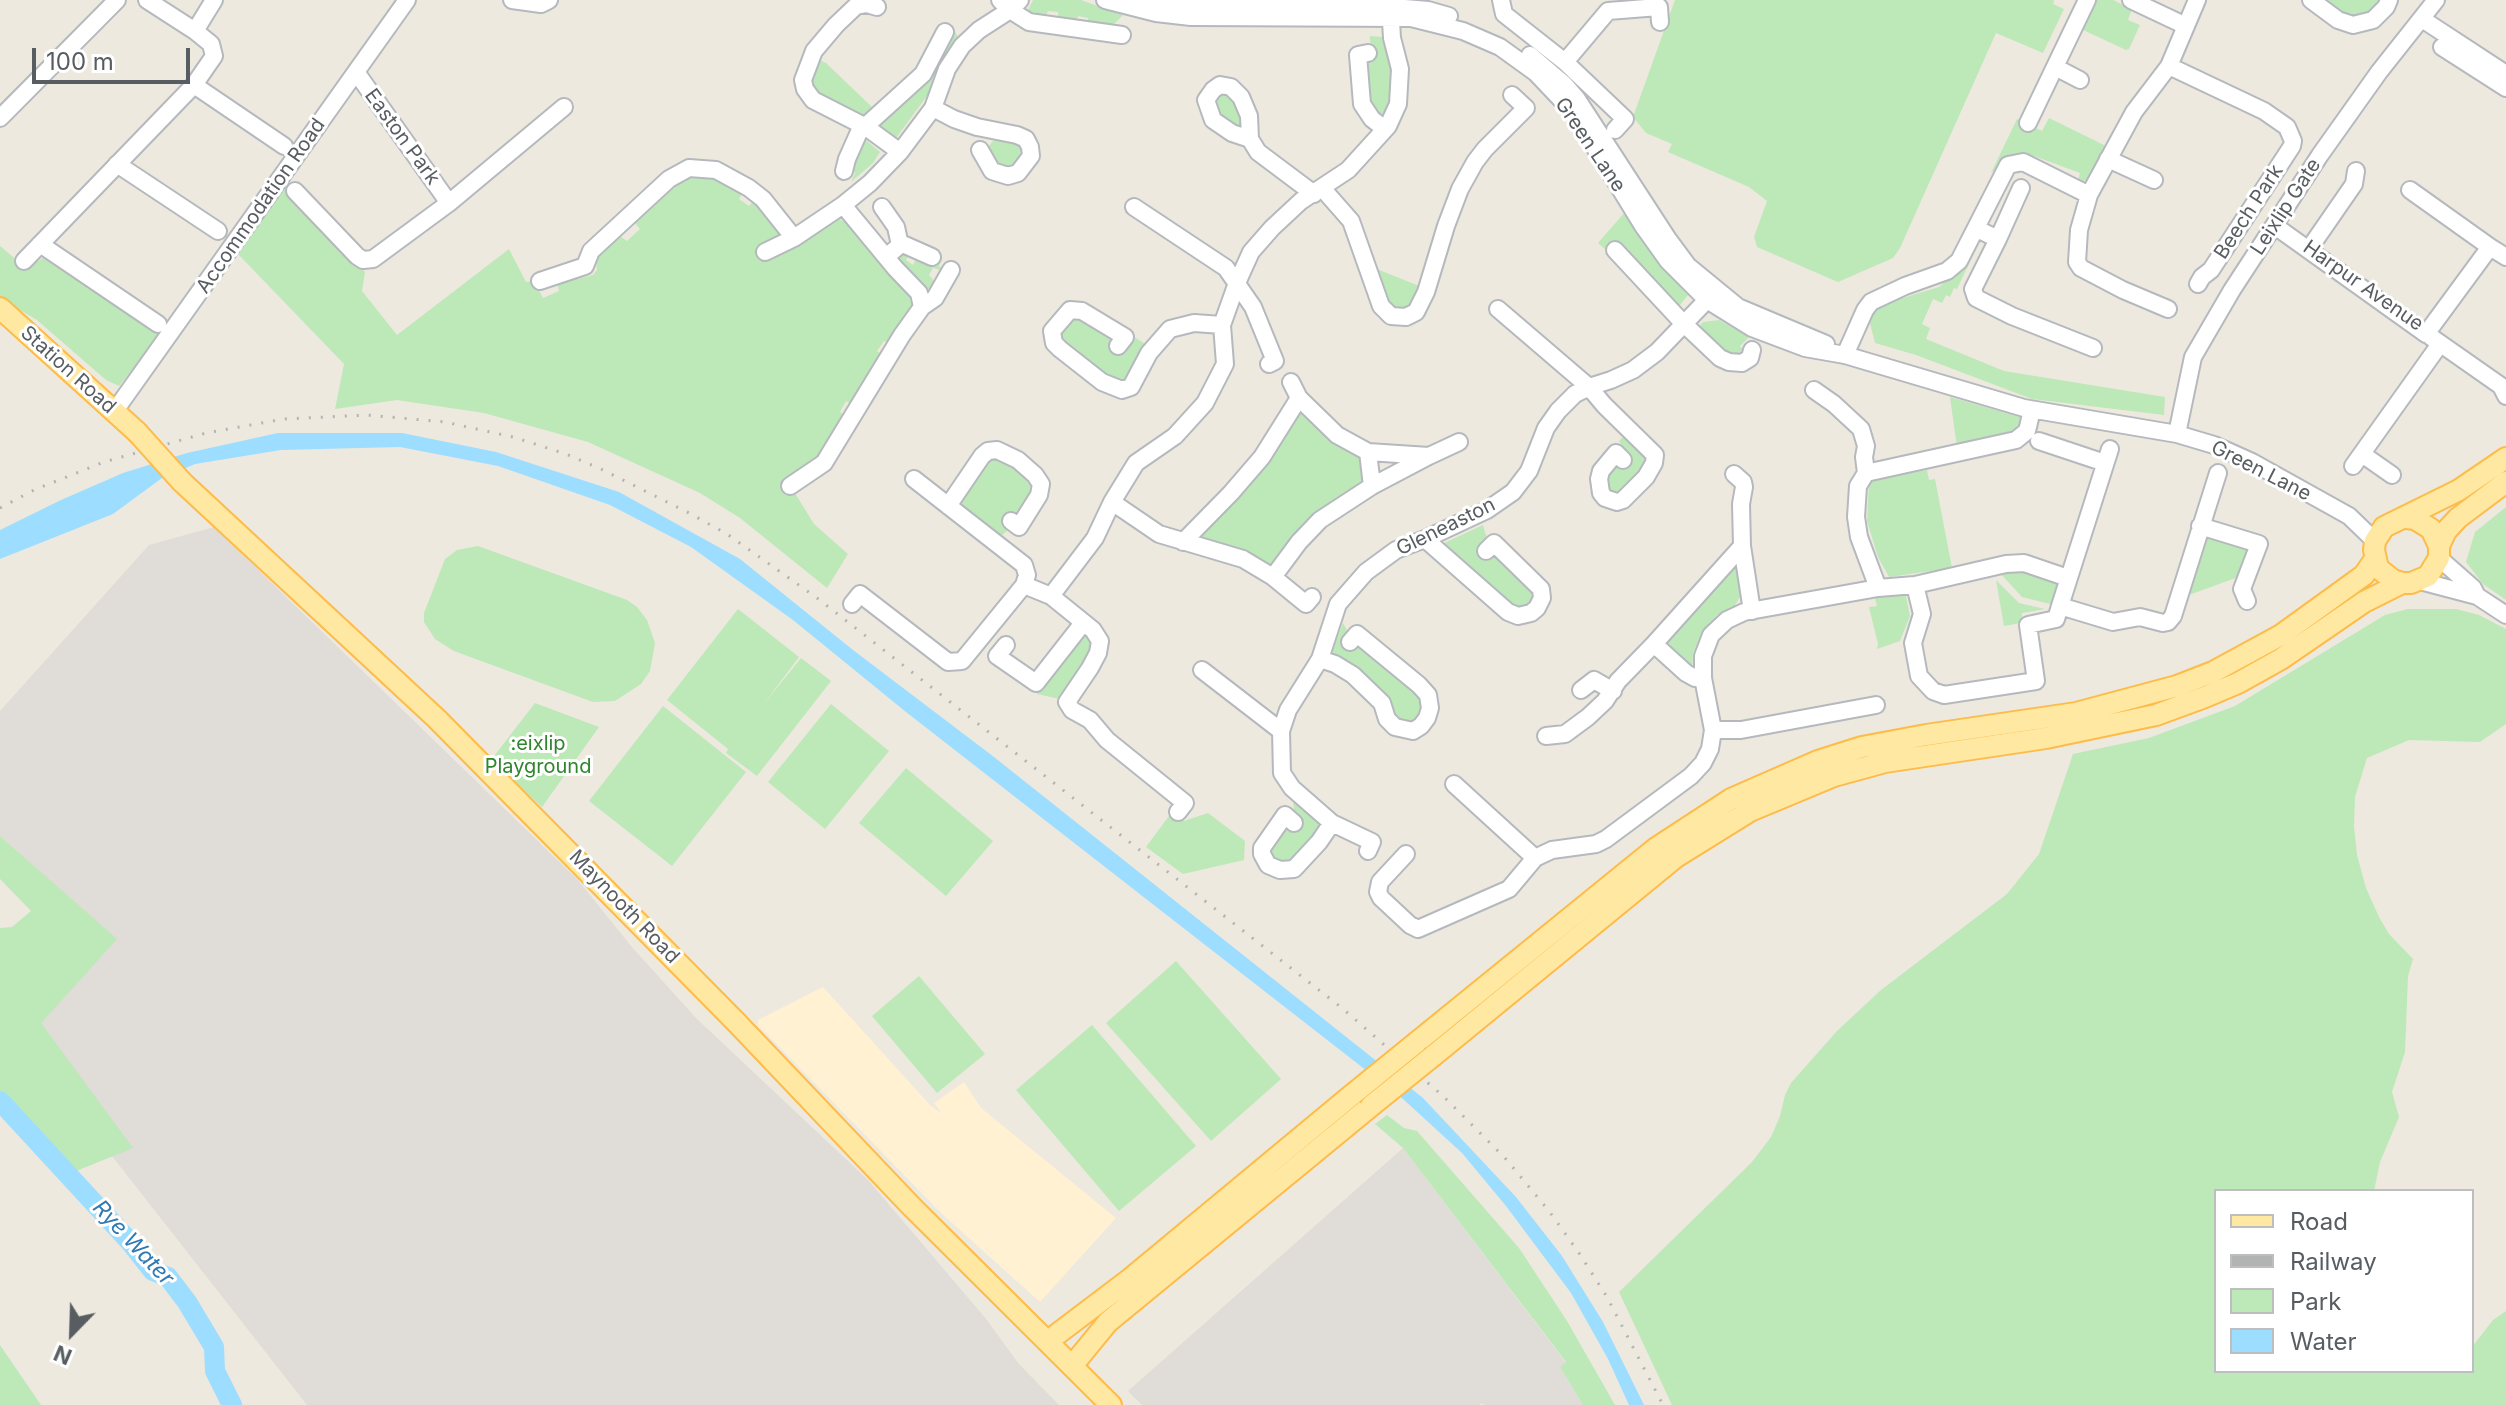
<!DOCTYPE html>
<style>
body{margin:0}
#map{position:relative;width:2506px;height:1405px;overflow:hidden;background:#ede9df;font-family:Inter,sans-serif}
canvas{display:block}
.legend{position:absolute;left:2214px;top:1189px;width:260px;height:184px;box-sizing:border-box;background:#fff;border:2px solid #bcbec0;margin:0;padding:10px 14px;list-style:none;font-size:24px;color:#585d62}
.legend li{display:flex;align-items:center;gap:16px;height:40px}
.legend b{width:40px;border:2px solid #bcbec0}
.north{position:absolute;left:32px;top:1293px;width:80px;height:80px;-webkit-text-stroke:6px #fff;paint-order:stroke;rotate:203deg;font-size:22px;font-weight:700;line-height:32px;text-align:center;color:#585d62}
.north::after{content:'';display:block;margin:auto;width:28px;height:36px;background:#585d62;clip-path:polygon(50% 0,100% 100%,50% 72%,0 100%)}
.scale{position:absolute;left:32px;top:48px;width:158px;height:36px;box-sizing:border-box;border:4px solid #585d62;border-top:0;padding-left:10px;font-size:24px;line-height:28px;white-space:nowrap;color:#585d62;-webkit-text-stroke:6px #fff;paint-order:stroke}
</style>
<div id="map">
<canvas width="2506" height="1405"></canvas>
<ul class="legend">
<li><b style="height:10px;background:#ffe8a2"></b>Road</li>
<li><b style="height:10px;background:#b2b3b3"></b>Railway</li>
<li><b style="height:22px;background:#bde8b8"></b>Park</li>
<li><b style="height:22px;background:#9dddff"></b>Water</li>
</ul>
<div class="north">N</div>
<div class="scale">100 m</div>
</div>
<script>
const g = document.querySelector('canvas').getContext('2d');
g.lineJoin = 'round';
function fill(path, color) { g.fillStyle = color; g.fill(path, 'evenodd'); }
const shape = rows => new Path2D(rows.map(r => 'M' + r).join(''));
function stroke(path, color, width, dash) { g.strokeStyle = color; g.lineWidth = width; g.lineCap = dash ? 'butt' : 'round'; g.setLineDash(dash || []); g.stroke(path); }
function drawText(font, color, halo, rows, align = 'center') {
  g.font = font + ' Inter,sans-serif'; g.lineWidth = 6; g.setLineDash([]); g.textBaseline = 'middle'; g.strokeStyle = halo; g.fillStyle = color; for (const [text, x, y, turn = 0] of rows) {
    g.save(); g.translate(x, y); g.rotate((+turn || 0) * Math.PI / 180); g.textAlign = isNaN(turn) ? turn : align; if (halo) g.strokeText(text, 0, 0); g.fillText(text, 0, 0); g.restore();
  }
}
fill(shape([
 [823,987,930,1105,941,1113,934,1103,964,1082,981,1108,1116,1218,1040,1302,942,1214,758,1025,758,1020]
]), '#fff1d2');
fill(shape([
 [214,527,577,879,631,946,696,1018,868,1180,987,1320,1018,1363,1059,1405,307,1405,0,1013,116,939,0,836,0,711,149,545],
 [1403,1148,1566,1363,1560,1367,1583,1405,1484,1405,1482,1403,1479,1405,1142,1405,1128,1391]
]), '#e0dcd7');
fill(shape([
 [1033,0,1081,0,1123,15,1109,29,1087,26,1088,18,1078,16,1076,23,1058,20,1058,12,1048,11,1046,16,1026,14],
 [1675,0,2054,0,2053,4,2064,9,2043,53,1996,33,1900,248,1893,258,1838,282,1757,247,1754,237,1767,201,1749,187,1668,152,1672,144,1646,133,1633,117],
 [2094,0,2113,0,2132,9,2128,20,2140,25,2129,49,2126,50,2081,29],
 [2321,0,2383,0,2375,13,2353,20],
 [953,29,959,38,940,66,927,96,896,138,880,127,879,121,948,39],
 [1370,36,1383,37,1387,40,1391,68,1391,96,1384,113,1377,114,1370,109,1364,64,1371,59],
 [816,58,826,63,873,108,864,115,853,114,832,105,809,87],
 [1221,91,1228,93,1240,104,1244,131,1234,128,1213,111,1213,95],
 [2049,118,2106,146,2092,178,2082,182,2078,180,2080,173,2034,156,2032,160,2003,163,1991,173,2017,119,2042,131],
 [862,137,880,152,873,163,851,182,855,173,851,164],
 [1010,137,1021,145,1026,153,1010,168,994,164,989,146,993,141],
 [688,174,714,176,743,191,739,199,749,206,755,199,781,227,787,248,836,218,851,224,914,295,916,303,891,345,884,341,877,351,884,356,853,405,846,401,840,412,846,417,818,461,810,460,790,485,814,524,848,554,827,588,740,518,700,493,588,442,484,413,397,400,335,409,344,364,237,253,283,186,365,272,362,291,397,335,509,249,526,282,534,281,543,298,559,291,557,283,570,276,578,279,593,275,597,270,595,255,620,236,627,241,640,229,634,222,674,182],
 [1625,212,1662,268,1688,295,1676,310,1617,241,1607,251,1598,243],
 [1978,245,1957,289,1954,288,1950,297,1946,295,1942,303,1933,299,1922,324,1930,328,1926,339,2004,371,2165,397,2164,415,2032,399,1916,355,1875,343,1869,319,1877,310,1883,304,1939,287,1962,267],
 [0,246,26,268,43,258,160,335,119,386,106,380,37,320,0,298],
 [898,252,910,253,906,260,913,265,917,257,942,260,939,266,942,269,940,270,933,268,929,275,935,282,931,289,922,288,896,261],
 [1374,268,1422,287,1417,303,1403,313,1388,305],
 [1078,314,1111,336,1109,347,1120,355,1134,337,1147,345,1126,384,1114,384,1061,340,1062,328],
 [1719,320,1749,337,1740,346,1743,350,1742,356,1734,359,1697,330,1703,322],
 [1950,397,2030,420,2027,431,1958,454],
 [1297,411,1303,411,1362,452,1366,480,1316,516,1275,565,1267,566,1204,540,1201,535],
 [1626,434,1647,453,1649,465,1620,496,1607,491,1605,477,1616,461,1624,468,1631,459,1619,441],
 [998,456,1012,464,1030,480,1035,493,1021,515,1013,512,1006,520,1009,529,999,538,957,505,986,460],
 [1927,470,1929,480,1935,479,1952,568,1889,577,1878,557,1867,521,1869,481],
 [2506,507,2506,600,2483,584,2466,562,2475,532],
 [1483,525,1487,539,1478,550,1488,559,1494,554,1538,597,1531,607,1513,609,1442,544],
 [2205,537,2251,547,2241,576,2186,596],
 [478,546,627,600,637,607,647,620,655,643,650,671,641,684,615,701,593,702,454,651,435,639,424,622,424,613,445,559,457,550],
 [1736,561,1738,565,1743,592,1734,607,1717,615,1702,631,1693,653,1692,671,1664,646,1664,637],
 [2024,568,2060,582,2054,605,2022,597,1999,572],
 [1996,580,2019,603,2045,609,2022,613,2021,623,2004,626],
 [1889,596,1906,596,1910,616,1900,641,1877,649,1878,644,1869,607,1877,606,1875,598],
 [738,609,799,657,763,705,801,658,831,681,757,776,726,753,728,749,667,700],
 [2408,609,2456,609,2479,615,2506,629,2506,724,2480,742,2409,740,2367,758,2355,797,2354,827,2357,855,2366,888,2379,917,2389,934,2413,959,2408,976,2405,1052,2392,1092,2399,1117,2380,1162,2374,1191,2216,1191,2216,1371,2472,1371,2472,1347,2493,1320,2506,1311,2506,1405,1672,1405,1619,1292,1752,1162,1771,1137,1780,1116,1785,1095,1791,1083,1837,1031,1881,990,2007,894,2039,854,2073,754,2149,738,2235,706,2385,615],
 [1343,623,1347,630,1341,642,1351,650,1355,646,1363,646,1409,683,1424,701,1425,707,1416,721,1408,725,1399,724,1380,694,1332,653],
 [1089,635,1098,642,1060,699,1037,694,1079,637],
 [535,703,599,727,542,807,491,760],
 [831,704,889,751,825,829,768,782],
 [663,706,746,772,672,866,589,801],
 [906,768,993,841,946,896,859,823],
 [1293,797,1320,823,1321,828,1288,865,1275,862,1268,852,1285,828,1295,831,1302,820,1294,812],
 [1208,813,1245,841,1244,860,1183,874,1146,847,1169,816,1184,821],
 [0,836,117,939,41,1023,133,1148,69,1174,0,1103,0,928,12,927,31,911,0,879],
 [1176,961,1281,1079,1211,1141,1106,1023],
 [919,976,985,1054,937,1093,872,1016],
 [1092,1025,1196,1146,1119,1211,1016,1090],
 [1387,1115,1404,1128,1417,1131,1519,1248,1567,1321,1615,1405,1583,1405,1560,1367,1566,1362,1403,1148,1375,1124],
 [0,1345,41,1405,0,1405]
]), '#bde8b8');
fill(shape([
 [278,433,402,433,496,452,619,492,740,559,853,650,994,757,1423,1098,1516,1197,1562,1256,1603,1322,1644,1405,1629,1405,1608,1359,1571,1293,1506,1206,1462,1153,1403,1099,906,712,793,620,691,547,610,505,498,466,400,447,281,450,195,464,162,478,113,514,0,559,0,530,61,500,123,473,187,453]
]), '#9dddff');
stroke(shape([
 [0,1101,131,1243,153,1271,168,1277,187,1302,214,1347,215,1371,232,1405]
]), '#9dddff', 20);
const minor = shape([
 [512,0,541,4,549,0],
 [1000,0,1010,10,1029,22,1122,35],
 [1105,0,1156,13,1191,17,1411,18,1463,31,1500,47,1536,73,1573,112,1643,226,1668,261,1707,300,1752,328,1805,348,1845,355,2024,408,2177,434,2214,445,2252,462,2349,516,2375,541],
 [1145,0,1211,6,1381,6,1428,10,1449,16],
 [1501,0,1504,14,1565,62,1625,119,1615,130],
 [2131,0,2186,26],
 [2311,0,2338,20,2353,25,2373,20,2386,7,2389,0],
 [877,7,867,4,856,6,836,25,814,51,803,80,805,89,813,100,866,127,900,152],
 [2422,19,2506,74],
 [195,31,214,0],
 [2442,47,2506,88],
 [1368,53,1358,55,1362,104,1372,119,1385,129],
 [1530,55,1564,84,1577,99,1668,239,1688,266,1738,307,1826,344],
 [1565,62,1608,11,1659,7,1660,22],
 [2169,66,2264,111,2287,127,2293,141,2292,146,2211,270,2202,277,2198,284],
 [2055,67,2080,80],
 [356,72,449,203],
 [194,85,284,146],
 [933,108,954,119,977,127,1017,135,1026,139,1030,147,1031,156,1018,173,1008,176,992,171,980,150],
 [0,118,117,0],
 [2028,123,2087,0],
 [1250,139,1232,133,1213,120,1206,100,1213,90,1220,85,1231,87,1241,97,1249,116,1250,139,1258,152,1314,194],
 [2108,159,2154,180],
 [117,164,218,231],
 [844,171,847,159,859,132,923,74,945,32],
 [1322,188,1351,221,1381,306,1391,316,1406,317,1416,312,1426,292,1446,226,1460,189,1475,162,1485,149,1526,108,1512,95],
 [2410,190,2490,247],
 [295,191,357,256,363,260,373,259,449,203,564,107],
 [2089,195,2079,230,2077,262,2081,268,2123,290,2168,309],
 [843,205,895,268,919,293,922,307],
 [882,207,896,227,900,245],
 [1134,207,1226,268,1253,307,1275,361,1269,364],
 [2275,226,2426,334,2490,247,2506,257],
 [1977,229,1998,239,2021,188],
 [1998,239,1973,289,1976,298,2012,316,2093,348],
 [40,244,158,324],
 [2309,249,2354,184,2356,171],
 [1615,250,1683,323,1720,358,1729,362,1742,363,1750,358,1752,350],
 [765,252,794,238,843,205,870,183,900,152,933,108,947,69,962,46,979,30,1010,10,1020,0],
 [886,257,900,245,905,245,932,257],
 [24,261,194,85,214,56,211,44,195,31,147,0],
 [540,281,585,266,591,251,669,179,689,168,716,170,749,188,763,199,794,238],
 [1498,309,1589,387,1604,405,1655,455,1654,463,1646,477,1623,500,1617,502,1605,498,1601,493,1599,479,1601,471,1616,453,1623,460],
 [2431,337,2501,386,2506,396],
 [1118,346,1125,337,1082,311,1070,310,1052,331,1054,343,1060,349,1102,382,1122,390,1131,387,1149,353,1170,329,1194,323,1222,325],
 [1845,355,1865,310,1871,302,1905,286,1947,271,1959,261,2008,165,2023,162,2089,195,2134,112,2169,66,2197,0],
 [1291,382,1299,398],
 [1814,390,1834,404,1861,429,1866,446,1864,457,1866,473],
 [114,412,407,0],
 [2177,434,2193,357,2232,290,2320,155,2379,72,2436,0],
 [2039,441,2105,463],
 [2110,449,2060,606,2113,622,2140,617,2163,623,2168,622,2173,616,2218,473],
 [1368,452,1372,486],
 [2362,454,2392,475],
 [1429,456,1459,442],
 [2353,466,2440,344],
 [1734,474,1743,482,1744,487,1741,504,1742,546,1752,611],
 [790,486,824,463,902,335,922,307,935,298,951,270],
 [1112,502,1159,534,1243,559,1273,577,1306,604,1312,597],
 [948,506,982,456,988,451,997,450,1018,460,1035,475,1041,484,1039,495,1019,527,1011,521],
 [2200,526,2259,544,2242,589,2247,601],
 [1425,539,1508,612,1518,616,1531,613,1537,608,1542,598,1541,589,1494,543,1486,551],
 [1183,542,1231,493,1262,457,1299,398,1337,435,1368,452,1429,456,1372,486,1320,520,1299,542,1273,577],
 [2439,558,2473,588,2477,596],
 [2420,581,2477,596,2506,615],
 [1024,585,1051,596,1095,538,1112,502,1136,463,1175,436,1205,403,1225,364,1222,325,1237,283,1251,252,1272,228,1301,201,1348,170,1388,126,1398,104,1400,69,1392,38,1391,21,1385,11],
 [1915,585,1922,614,1913,643,1919,676,1933,691,1944,695,2036,681,2028,625,2056,619,2060,606],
 [1878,588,1915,585,2006,564,2024,563,2068,578],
 [1051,596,1093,630,1100,641,1098,653,1090,668,1067,702,1072,710,1090,720,1107,740,1185,803,1178,812],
 [852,604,860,594,948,662,962,661,1024,585,1027,575,1024,565,914,479],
 [1006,645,997,656,1036,683,1083,623],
 [1320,659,1335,664,1353,675,1382,703,1387,719,1395,727,1413,731,1421,726,1427,718,1430,708,1428,695,1419,685,1357,634,1350,642],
 [1202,670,1281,731],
 [1703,678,1695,678,1686,673,1654,644,1742,546],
 [1581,690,1594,680,1613,691],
 [1713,730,1741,730,1876,705],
 [1546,736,1565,734,1588,717,1605,701,1618,681,1654,644],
 [1294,823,1285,815,1262,848,1262,854,1268,865,1280,870,1294,869,1319,842,1332,823],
 [1368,851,1372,842,1332,823,1292,788,1282,773,1281,731,1288,710,1320,659,1338,604,1366,572,1396,550,1425,539,1487,510,1513,492,1529,471,1546,428,1558,411,1575,394,1589,387,1611,380,1633,370,1657,352,1704,303,1713,291],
 [1406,854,1380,882,1378,892,1381,898,1410,925,1418,929,1509,889,1535,858,1454,784],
 [1535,858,1552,850,1596,844,1606,839,1691,776,1703,763,1710,749,1713,730,1703,678,1703,656,1711,635,1727,620,1744,612,1878,588,1859,537,1856,517,1858,486,1866,473,2016,440,2027,431,2032,410]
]);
const major = shape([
 [0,308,137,432],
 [2506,458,2459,490,2384,527,2375,541,2374,550,2378,568,2393,580,2402,583,2411,583,2428,576,2439,558,2439,546,2446,531,2458,518,2506,482],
 [182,482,437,719,737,1023,912,1207,1111,1405],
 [2406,518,2415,519,2431,529,2439,546],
 [1417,1042,1656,848,1731,799,1818,761,1862,747,1926,735,2076,713,2177,686,2213,672,2281,635,2364,575,2375,559],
 [1433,1056,1676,857,1750,811,1834,776,1885,762,2046,738,2156,715,2205,697,2238,683,2281,659,2364,602,2402,583],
 [1049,1343,1056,1335,1130,1279,1353,1094],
 [1072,1366,1108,1322,1371,1106]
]);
stroke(minor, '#b5b9be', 20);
stroke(major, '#febb47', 24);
stroke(minor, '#fff', 16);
stroke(major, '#ffe8a2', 20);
stroke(shape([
 [0,508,34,490,104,462,206,433,284,419,367,415,445,422,513,437,566,454,603,470,689,513,727,534,817,598,1342,1008,1444,1097,1505,1158,1549,1211,1579,1253,1607,1297,1663,1405]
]), '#b2b3b3', 3, [2, 10]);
const majorBridge = shape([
 [137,432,182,482],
 [1353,1094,1417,1042],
 [1371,1106,1433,1056]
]);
stroke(majorBridge, '#febb47', 24, []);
stroke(majorBridge, '#ffe8a2', 20);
drawText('20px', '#585d62', '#fff', [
 ["Easton Park",402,137,54],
 ["Green Lane",1590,145,56],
 ["Accommodation Road",261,206,-55],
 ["Leixlip Gate",2286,207,-57],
 ["Beech Park",2249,212,-57],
 ["Harpur Avenue",2363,286,35],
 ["Station Road",68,370,42],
 ["Green Lane",2261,471,27],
 ["Gleneaston",1446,527,-26],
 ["Maynooth Road",624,907,46]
]);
drawText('20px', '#2f862d', '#fff', [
 [":eixlip",538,744],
 ["Playground",538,767]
]);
drawText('italic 22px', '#307ab1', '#fff', [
 ["Rye Water",133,1243,47]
]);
</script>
